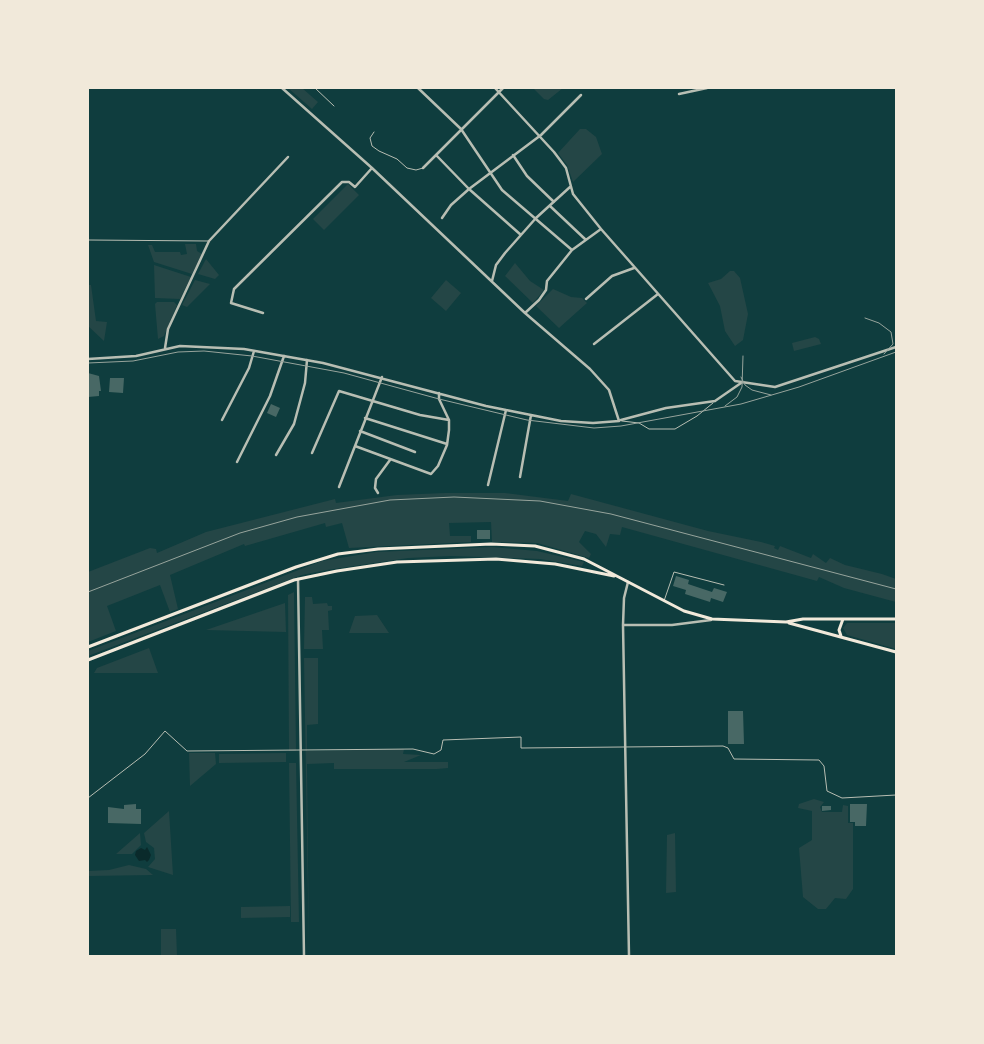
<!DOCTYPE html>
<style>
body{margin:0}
#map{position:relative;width:984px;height:1044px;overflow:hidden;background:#0f3d3e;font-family:"Noto Serif",serif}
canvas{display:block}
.frame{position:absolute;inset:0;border:89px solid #f1e9da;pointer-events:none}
</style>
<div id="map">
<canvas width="984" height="1044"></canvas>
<div class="frame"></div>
</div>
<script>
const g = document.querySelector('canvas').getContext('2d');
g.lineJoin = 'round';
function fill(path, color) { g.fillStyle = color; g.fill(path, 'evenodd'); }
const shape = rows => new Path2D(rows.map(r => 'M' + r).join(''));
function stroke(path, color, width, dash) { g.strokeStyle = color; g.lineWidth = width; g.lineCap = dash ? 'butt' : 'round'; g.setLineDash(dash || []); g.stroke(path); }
fill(shape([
 [288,88,302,88,318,102,312,109],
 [533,88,563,88,548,100,544,99],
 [580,129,586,129,596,137,602,154,573,182,567,165,558,153],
 [348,184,359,195,324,230,313,219],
 [185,244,196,244,197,251,202,254,192,274,154,262,148,245,152,245,155,252,180,252,181,255,187,254],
 [206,259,219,275,215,279,198,274],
 [515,263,530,281,544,290,533,303,505,276],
 [154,265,191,277,180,299,155,298],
 [730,271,734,271,740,278,748,314,743,340,735,346,725,331,720,306,708,283,721,279],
 [195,280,210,284,187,307,182,305],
 [446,280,461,293,446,311,431,298],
 [88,285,91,285,96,321,107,322,104,341,88,326],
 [553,289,571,297,582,298,587,303,559,328,536,306],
 [157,302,174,302,177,305,164,336,158,339,155,304],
 [815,337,819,339,821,344,794,351,792,343],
 [445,493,505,493,568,501,571,494,708,531,761,542,775,546,774,548,778,550,780,546,811,558,813,554,826,563,830,558,845,565,882,574,896,579,896,602,844,588,819,577,817,581,622,527,620,535,610,534,606,547,596,534,585,531,579,542,591,554,589,558,537,543,492,542,491,522,449,523,450,536,471,536,471,542,349,548,342,523,326,527,325,523,245,546,244,544,170,575,178,609,170,612,160,585,107,606,116,631,88,642,88,572,150,548,156,549,157,553,206,532,335,499,336,503,397,495],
 [492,547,537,551,584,562,582,566,540,559,451,556,408,558,327,570,302,575,88,656,88,651,322,561,376,552],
 [294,592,296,751,289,751,288,595],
 [305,597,312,597,313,604,327,603,328,606,332,606,332,610,328,611,329,630,322,630,323,649,304,649],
 [285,603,286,632,206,630],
 [377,615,389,633,349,633,355,616],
 [847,623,896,623,896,649,847,635,843,628],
 [149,648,158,673,94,673,97,668],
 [304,658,318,658,318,724,307,725,307,751,404,749,403,754,421,755,404,762,448,762,448,768,437,769,334,769,334,763,307,764,309,956],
 [189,753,215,753,216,764,190,786],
 [286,753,286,762,219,763,219,754],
 [289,763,296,763,299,922,291,922],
 [814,799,824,802,820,807,822,812,842,812,843,805,848,806,848,823,853,823,853,889,846,899,835,898,826,909,818,909,803,897,799,848,812,840,812,811,798,808,799,804],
 [169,811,173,875,148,867,155,859,154,848,146,842,144,833],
 [140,833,141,845,132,854,116,854],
 [675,833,676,892,666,893,667,835],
 [129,865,146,869,153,875,88,876,88,871,109,870],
 [290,906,290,917,241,918,241,907],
 [161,929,176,929,177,956,161,956]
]), '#244646');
fill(shape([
 [147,847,151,855,149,860,147,862,145,860,139,861,135,855,136,851,141,848,145,850]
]), '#0a2a2b');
fill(shape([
 [88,373,99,376,101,391,99,391,99,396,88,397],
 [110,378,124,378,123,393,109,392],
 [271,404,280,408,276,417,267,413],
 [477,530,490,530,490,539,477,539],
 [676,576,689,580,688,584,712,592,714,588,727,592,723,602,711,598,710,602,685,594,686,590,673,586],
 [728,711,743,711,744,744,728,744],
 [136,804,136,809,141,809,141,824,108,823,108,807,124,809,124,805],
 [850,804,867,804,866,826,855,826,855,822,850,822],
 [822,806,831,806,831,810,822,811]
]), '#486865');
stroke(shape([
 [315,88,334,106],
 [374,132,370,138,372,146,379,151,397,159,407,168,416,170,423,168],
 [88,240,208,241],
 [622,421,639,423,649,429,675,429,697,416,713,403],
 [664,601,674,572,724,585],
 [88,798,145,754,165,731,187,751,413,749,434,754,441,750,443,740,521,737,521,748,723,746,728,748,734,759,819,760,824,766,827,791,842,798,896,795]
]), '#b8beb3', 1);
stroke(shape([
 [418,88,461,129,502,190,572,250],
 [495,88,554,152,566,168,573,194,601,229,735,381,775,387,896,347],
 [679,94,707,88],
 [436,155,469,189,521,235],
 [513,155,527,176,554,202],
 [423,168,503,88],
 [550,206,586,240],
 [442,218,451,205,469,189,541,135,581,95],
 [492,281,496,265,505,253,536,218,570,187],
 [586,299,612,276,634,268],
 [263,313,231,303,234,289,342,182,349,182,355,187,372,168],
 [525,313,539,300,546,290,547,281,572,250,601,229],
 [594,344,658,294],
 [165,348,168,329,209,241,288,157],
 [88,359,136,356,180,346,244,349,323,363,486,406,561,421,593,423,619,421,609,390,590,369,525,313,372,168,282,88],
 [365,418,447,444],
 [222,420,249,368,254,351],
 [621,420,666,408,715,401,741,383],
 [360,431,415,452],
 [355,446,431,474,438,466,447,445,449,430,449,420,439,399,439,393],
 [312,453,339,391,420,415,449,420],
 [276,455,294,424,305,383,307,360],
 [237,462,270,396,284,356],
 [520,477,531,415],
 [488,485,506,410],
 [339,487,382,377],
 [378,493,375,488,376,479,390,460],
 [298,579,304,956],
 [628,582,624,598,623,625,629,956],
 [623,625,672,625,711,620]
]), '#b8beb3', 2.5);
stroke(shape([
 [789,623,896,652],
 [841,636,839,630,843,619],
 [88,647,296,567,338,554,378,549,491,544,535,546,584,559,684,611,712,619,786,622,803,619,896,619],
 [88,660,294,580,337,571,397,562,496,559,555,564,614,576]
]), '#f1e9da', 3);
stroke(shape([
 [865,318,879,323,891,332,893,344,884,354],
 [88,363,133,361,178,352,204,351,252,356,344,373,439,399,527,420,594,428,621,426,741,404,799,387,896,352],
 [741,377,745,385,752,390,771,395],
 [725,406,737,397,742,387,743,356]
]), '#97a49c', 1);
stroke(shape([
 [88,592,240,533,297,517,390,500,454,497,540,501,611,514,896,589]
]), '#97a49c', 1);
</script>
